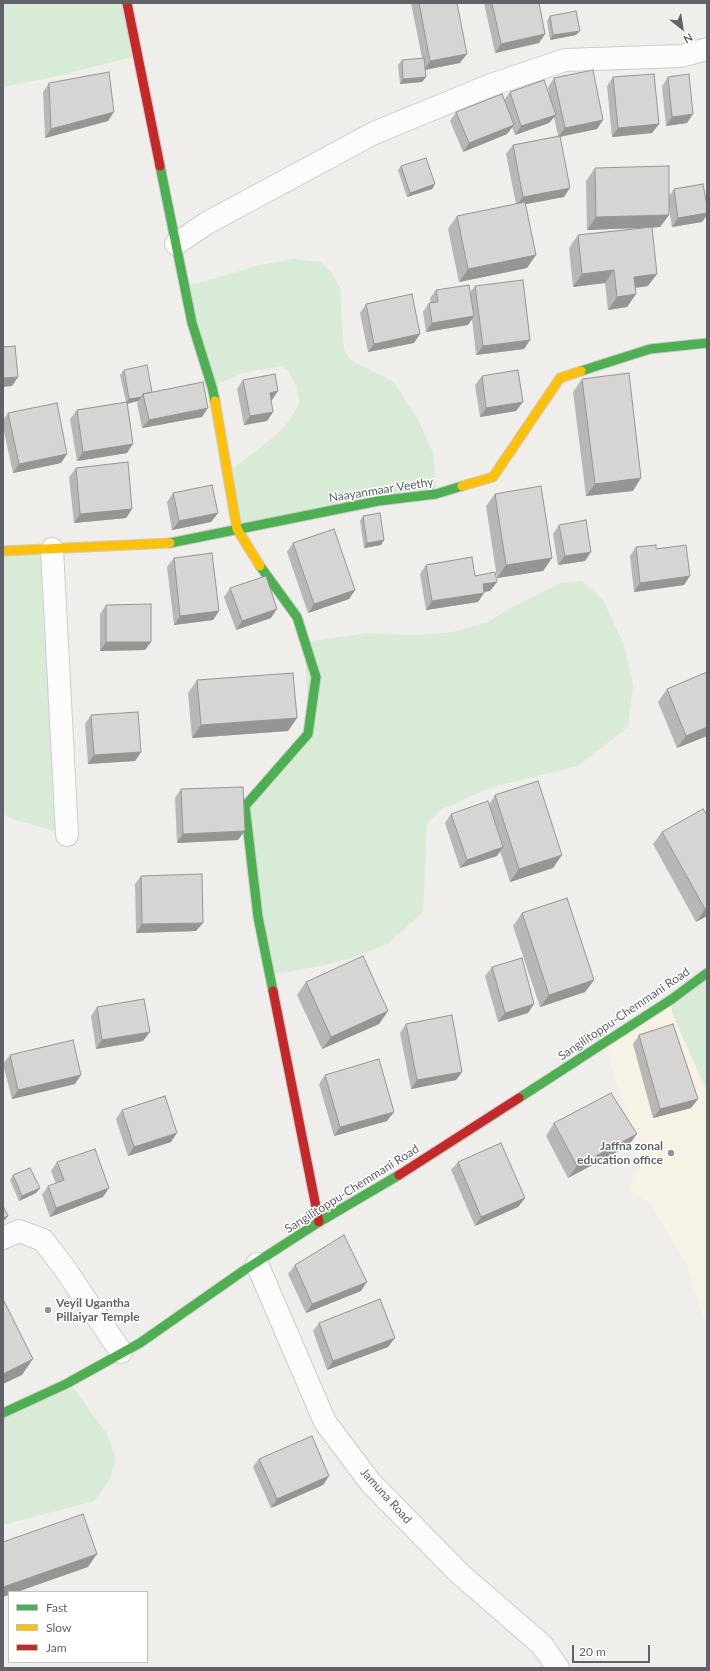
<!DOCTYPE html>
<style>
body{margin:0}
#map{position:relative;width:710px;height:1671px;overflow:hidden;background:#efeeea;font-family:Lato,sans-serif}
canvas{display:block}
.frame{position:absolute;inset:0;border:4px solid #5f6368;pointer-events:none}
.legend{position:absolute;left:8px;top:1591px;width:140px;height:72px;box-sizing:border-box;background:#fff;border:1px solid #bfc1c3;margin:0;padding:5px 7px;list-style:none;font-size:12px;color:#5f6368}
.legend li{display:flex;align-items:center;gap:8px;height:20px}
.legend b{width:20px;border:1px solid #bfc1c3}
.north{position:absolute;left:662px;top:8px;width:40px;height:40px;-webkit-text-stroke:3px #fff;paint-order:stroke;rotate:150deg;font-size:11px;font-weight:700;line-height:16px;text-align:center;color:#5f6368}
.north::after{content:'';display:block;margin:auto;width:14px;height:18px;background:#5f6368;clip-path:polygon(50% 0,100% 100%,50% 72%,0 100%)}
.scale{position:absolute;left:572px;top:1645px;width:78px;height:18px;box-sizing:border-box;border:2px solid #5f6368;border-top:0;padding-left:5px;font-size:12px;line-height:14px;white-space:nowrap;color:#5f6368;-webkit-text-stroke:3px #fff;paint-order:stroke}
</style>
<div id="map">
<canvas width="710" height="1671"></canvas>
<div class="frame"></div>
<ul class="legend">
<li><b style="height:5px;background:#4caf50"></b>Fast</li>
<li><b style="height:5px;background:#ffc107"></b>Slow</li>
<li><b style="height:5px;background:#c62828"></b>Jam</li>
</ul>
<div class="north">N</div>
<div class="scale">20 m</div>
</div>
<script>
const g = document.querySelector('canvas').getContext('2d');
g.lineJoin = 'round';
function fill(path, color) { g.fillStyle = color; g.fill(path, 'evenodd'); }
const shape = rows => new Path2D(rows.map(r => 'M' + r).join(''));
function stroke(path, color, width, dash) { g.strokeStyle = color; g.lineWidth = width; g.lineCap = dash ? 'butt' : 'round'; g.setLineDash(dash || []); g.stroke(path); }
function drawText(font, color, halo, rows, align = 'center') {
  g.font = font + ' Lato,sans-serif'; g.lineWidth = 3; g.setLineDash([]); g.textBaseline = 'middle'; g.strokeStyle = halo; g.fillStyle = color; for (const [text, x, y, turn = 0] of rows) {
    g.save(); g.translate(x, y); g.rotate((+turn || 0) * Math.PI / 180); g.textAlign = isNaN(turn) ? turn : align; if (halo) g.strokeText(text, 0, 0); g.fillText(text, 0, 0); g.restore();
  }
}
fill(shape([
 [672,999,672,1013,707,1092,707,1328,687,1265,649,1201,630,1191,638,1166,634,1139,610,1061,607,1041]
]), '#f7f3e4');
fill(shape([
 [3,3,127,3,137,56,49,78,3,87],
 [294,259,321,262,332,274,340,288,344,350,350,360,392,381,402,394,418,419,434,455,436,494,237,529,228,472,275,436,290,420,299,404,297,388,288,371,282,366,242,373,212,387,185,287,260,265],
 [52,549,67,835,10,818,3,814,3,551],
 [582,581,603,600,624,645,633,685,628,727,578,766,490,788,442,809,427,824,423,912,389,943,356,957,320,966,269,975,245,806,308,733,305,642,367,633,417,635,453,632,488,622,514,606,560,583],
 [707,973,707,1092,672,1013,672,999],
 [73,1387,107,1434,116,1459,109,1481,94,1501,3,1525,3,1413]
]), '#d8ebd6');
const street = shape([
 [176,244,207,223,374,133,491,85,565,60,681,56,707,49],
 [52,549,67,835],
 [3,1238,19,1231,43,1240,65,1269,121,1352],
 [257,1264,325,1422,370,1482,459,1573,542,1645,558,1668]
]);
const fast = shape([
 [160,166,192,323,212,387,215,401],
 [581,371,650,349,707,343],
 [170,543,378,501,436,494,462,486],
 [260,566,297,617,316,677,308,734,245,806,258,917,273,991],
 [519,1098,672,999,707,973],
 [3,1413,66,1384,140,1343,243,1271,319,1222,399,1175]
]);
const slow = shape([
 [215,401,237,529,260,566],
 [462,486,493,477,560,378,581,371],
 [3,551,170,543]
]);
const jam = shape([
 [127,3,160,166],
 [273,991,319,1222],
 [399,1175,519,1098]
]);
stroke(street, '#cbcccc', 24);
stroke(fast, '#cacacb', 11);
stroke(slow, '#cacacb', 11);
stroke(jam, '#cacacb', 11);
stroke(street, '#fdfcfc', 22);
stroke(fast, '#4caf50', 9);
stroke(slow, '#ffc107', 9);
stroke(jam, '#c62828', 9);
fill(shape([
 [411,3,457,3,460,63,425,70,426,77,422,82,400,84,398,65,402,60,422,58],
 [484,3,539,3,545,34,539,43,495,53],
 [550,16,576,35,550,40,547,21],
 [613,77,659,124,652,133,612,137,607,86],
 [668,77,687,123,666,126,662,86],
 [554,78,603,120,597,129,560,137,564,197,526,204,527,268,459,282,448,229,457,216,516,204,506,154,513,145,558,136,554,117,549,123,515,135,512,127,507,134,463,152,450,121,456,112,504,100,510,92,550,100,548,87],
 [49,83,108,121,45,138,43,92],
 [401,166,435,184,432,189,407,197,398,170],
 [595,168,669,196,674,189,707,206,707,215,702,222,672,227,669,209,669,215,660,227,652,228,648,286,635,288,636,294,627,307,608,310,605,283,573,287,569,248,578,235,642,228,587,230,586,181],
 [475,286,530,340,524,349,476,355,472,319,468,325,426,332,423,312,429,303,431,303,430,298,436,290,470,292],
 [366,304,414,343,368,352,360,313],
 [124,370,152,392,202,417,142,428,137,403,138,401,127,404,127,453,77,461,70,419,77,410,126,402,120,375],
 [482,376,516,411,480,417,475,385],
 [582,379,633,491,586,496,573,392],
 [243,380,272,400,271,400,273,412,267,421,244,425,237,389],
 [8,413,61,463,13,473,3,427,3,420],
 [76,468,132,509,126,518,74,523,69,477],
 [173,493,218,513,211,522,172,530,167,502],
 [495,494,552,558,543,571,497,578,486,506],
 [363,516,384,540,381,545,364,548,360,521],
 [559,525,585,561,558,565,553,534],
 [293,543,355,590,349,599,308,613,287,552],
 [636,547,656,549,684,585,634,592,630,556],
 [174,558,219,611,213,620,174,625,167,567],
 [426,565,475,576,497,582,490,591,484,592,478,602,426,610,420,574],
 [230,588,271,618,236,630,224,597],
 [106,605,145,650,100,651,100,614],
 [197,680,297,718,288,731,192,738,188,693],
 [667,689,707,736,677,748,658,702],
 [91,715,141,752,135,761,88,764,85,724],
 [181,789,238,840,177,843,175,798],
 [495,795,553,868,510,882,500,851,497,856,460,868,445,823,451,814,489,805],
 [707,815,707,916,696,922,653,844,662,832],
 [141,876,203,923,196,931,136,933,135,884],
 [522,913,594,980,585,992,540,1007,513,926],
 [492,967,528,1013,498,1022,485,976],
 [306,982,388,1011,379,1024,322,1049,297,995],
 [97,1007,143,1041,96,1049,91,1016],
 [406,1024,462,1072,456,1080,411,1089,400,1033],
 [639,1035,698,1099,691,1108,653,1118,633,1044],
 [10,1055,75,1084,12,1099,3,1064],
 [325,1075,387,1121,334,1136,319,1084],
 [122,1110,171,1142,128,1156,116,1119],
 [554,1123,628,1146,568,1178,546,1136],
 [57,1162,109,1188,103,1197,50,1217,42,1195,48,1186,56,1184,51,1171],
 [458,1162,525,1198,518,1207,475,1226,451,1170],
 [13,1175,40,1188,36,1193,19,1201,10,1180],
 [295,1265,361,1291,306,1313,288,1274],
 [319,1323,388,1347,327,1370,313,1331],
 [259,1459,329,1476,323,1485,271,1508,253,1467]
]), '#b8b7b5');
fill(shape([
 [580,31,576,35,550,40,553,35],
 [545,34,539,43,495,53,501,44],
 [467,54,460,63,424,70,430,61],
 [426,77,422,82,400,84,403,79],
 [114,112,108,121,45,138,51,129],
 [693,114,687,123,666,126,672,117],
 [556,115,549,123,515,135,521,126],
 [603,120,597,129,558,137,565,128],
 [659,124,652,133,612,137,618,128],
 [514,125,507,134,463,152,469,143],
 [435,184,432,189,407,197,410,193],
 [570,188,564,197,516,206,523,197],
 [707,213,707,215,702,222,672,227,678,218],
 [669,215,660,227,587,230,596,217],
 [536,255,527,268,459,282,468,269],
 [614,270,605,283,573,287,582,274],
 [657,274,648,286,625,289,634,277],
 [636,294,627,307,608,310,617,297],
 [474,316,468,325,426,332,432,323],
 [420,334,414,343,368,352,374,344],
 [530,340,524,349,476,355,483,346],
 [18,377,12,386,3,387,3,378],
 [278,391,272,400,263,402,270,393],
 [142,397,138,401,126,404,129,399],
 [523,402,516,411,480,417,486,408],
 [208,408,202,417,142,428,149,420],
 [273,412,267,421,244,425,250,416],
 [133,444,127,453,77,461,83,452],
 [67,454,61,463,13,473,19,464],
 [641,478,633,491,586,496,595,484],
 [132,509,126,518,74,523,80,514],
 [218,513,211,522,172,530,179,521],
 [384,540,381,545,364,548,367,543],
 [591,552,585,561,558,565,565,556],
 [552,558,543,571,497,578,506,565],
 [690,576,684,585,634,592,640,583],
 [497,582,490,591,477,593,483,584],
 [355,590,349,599,308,613,314,604],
 [484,593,478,602,426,610,432,601],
 [277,609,271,618,236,630,242,621],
 [219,611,213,620,174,625,180,616],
 [106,642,151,642,145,650,100,651],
 [297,718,288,731,192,738,201,725],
 [707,727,707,736,677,748,686,736],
 [141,752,135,761,88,764,94,755],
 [245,831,238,840,177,843,183,834],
 [503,847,497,856,460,868,467,860],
 [562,855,553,868,510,882,519,869],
 [707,908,707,916,696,922,705,909],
 [203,923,196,931,136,933,142,924],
 [594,980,585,992,540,1007,549,995],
 [534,1004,528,1013,498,1022,505,1013],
 [388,1011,379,1024,322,1049,331,1037],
 [150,1032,143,1041,96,1049,102,1040],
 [462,1072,456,1080,411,1089,417,1080],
 [81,1075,75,1084,12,1099,18,1090],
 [698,1099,691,1108,653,1118,660,1109],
 [394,1112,387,1121,334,1136,340,1127],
 [177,1133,171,1142,128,1156,134,1147],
 [637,1134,628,1146,568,1178,577,1166],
 [40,1188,36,1193,19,1201,22,1196],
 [109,1188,103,1197,50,1217,56,1208],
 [525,1198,518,1207,475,1226,481,1217],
 [8,1216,5,1220,3,1221,3,1218],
 [367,1282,361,1291,306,1313,312,1304],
 [395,1338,388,1347,327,1370,333,1361],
 [33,1359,22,1375,3,1384,3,1374],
 [329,1476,323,1485,271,1508,277,1499],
 [97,1554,88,1567,17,1592,9,1592,9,1595,3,1597,3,1587]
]), '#969594');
const building = shape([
 [419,3,457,3,467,54,430,61,419,3],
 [492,3,539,3,545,34,501,44,492,3],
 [576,11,580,31,553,35,550,16,576,11],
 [424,58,426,77,403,79,402,60,424,58],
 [593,70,603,120,565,128,554,78,593,70],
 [109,72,114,112,51,129,49,83,109,72],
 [654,74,659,124,618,128,613,77,654,74],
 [689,74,693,114,672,117,668,77,689,74],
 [544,80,556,115,521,126,510,92,544,80],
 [502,94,514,125,469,143,456,112,502,94],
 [560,136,570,188,523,197,513,145,560,136],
 [426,158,435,184,410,193,401,166,426,158],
 [669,166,669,215,596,217,595,168,669,166],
 [703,184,707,206,707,213,678,218,674,189,703,184],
 [525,202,536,255,468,269,457,216,525,202],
 [652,227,657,274,634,277,636,294,617,297,614,270,582,274,578,235,652,227],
 [523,280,530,340,483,346,475,286,523,280],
 [469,285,474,316,432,323,429,303,438,302,436,290,469,285],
 [412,294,420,334,374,344,366,304,412,294],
 [15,346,18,377,3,378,3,347,15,346],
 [147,365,152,392,143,394,142,397,129,399,124,370,147,365],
 [518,370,523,402,486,408,482,376,518,370],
 [629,373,641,478,595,484,582,379,629,373],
 [275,374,278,391,270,393,273,412,250,416,243,380,275,374],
 [203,382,208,408,149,420,143,394,203,382],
 [127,402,133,444,83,452,77,410,127,402],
 [57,403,67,454,19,464,8,413,57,403],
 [128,462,132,509,80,514,76,468,128,462],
 [212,485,218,513,179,521,173,493,212,485],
 [541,486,552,558,506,565,495,494,541,486],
 [380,513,384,540,367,543,363,516,380,513],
 [586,520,591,552,565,556,559,525,586,520],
 [334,529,355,590,314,604,293,543,334,529],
 [656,545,656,549,686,545,690,576,640,583,636,547,656,545],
 [212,553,219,611,180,616,174,558,212,553],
 [472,557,475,576,495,572,497,582,483,584,484,593,432,601,426,565,472,557],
 [266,576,277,609,242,621,230,588,266,576],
 [151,604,151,642,106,642,106,605,151,604],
 [707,672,707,727,686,736,667,689,707,672],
 [293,673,297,718,201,725,197,680,293,673],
 [138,712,141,752,94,755,91,715,138,712],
 [538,781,562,855,519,869,495,795,538,781],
 [243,787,245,831,183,834,181,789,243,787],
 [488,801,503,847,467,860,451,814,488,801],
 [703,809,707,815,707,908,705,909,662,832,703,809],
 [202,874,203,923,142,924,141,876,202,874],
 [567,898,594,980,549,995,522,913,567,898],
 [363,956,388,1011,331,1037,306,982,363,956],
 [522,958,534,1004,505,1013,492,967,522,958],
 [144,999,150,1032,102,1040,97,1007,144,999],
 [452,1015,462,1072,417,1080,406,1024,452,1015],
 [673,1024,698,1099,660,1109,639,1035,673,1024],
 [73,1040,81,1075,18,1090,10,1055,73,1040],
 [379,1059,394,1112,340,1127,325,1075,379,1059],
 [611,1093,637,1134,577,1166,554,1123,611,1093],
 [165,1096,177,1133,134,1147,122,1110,165,1096],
 [501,1143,525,1198,481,1217,458,1162,501,1143],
 [95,1149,109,1188,56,1208,48,1186,64,1180,57,1162,95,1149],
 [30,1168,40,1188,22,1196,13,1175,30,1168],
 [3,1206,8,1216,3,1218,3,1206],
 [344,1235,367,1282,312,1304,295,1265,344,1235],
 [3,1299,33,1359,3,1374,3,1299],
 [380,1299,395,1338,333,1361,319,1323,380,1299],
 [312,1436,329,1476,277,1499,259,1459,312,1436],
 [83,1514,97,1554,3,1587,3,1542,83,1514]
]);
fill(building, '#d6d5d3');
stroke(building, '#969594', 1);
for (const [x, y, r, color] of [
 [671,1153,4,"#919496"],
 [48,1310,4,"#919496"]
]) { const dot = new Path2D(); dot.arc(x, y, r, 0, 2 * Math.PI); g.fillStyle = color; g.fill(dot); stroke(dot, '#fff', 1.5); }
drawText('12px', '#5f6368', '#fff', [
 ["Naayanmaar Veethy",381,490,-9],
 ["Sangilitoppu-Chemmani Road",624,1014,-34],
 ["Sangilitoppu-Chemmani Road",352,1189,-32],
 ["Jamuna Road",386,1496,48]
]);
drawText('bold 12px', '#5f6368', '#fff', [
 ["Jaffna zonal",663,1146],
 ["education office",663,1160],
 ["Veyil Ugantha",56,1303,"left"],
 ["Pillaiyar Temple",56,1317,"left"]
], 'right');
</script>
